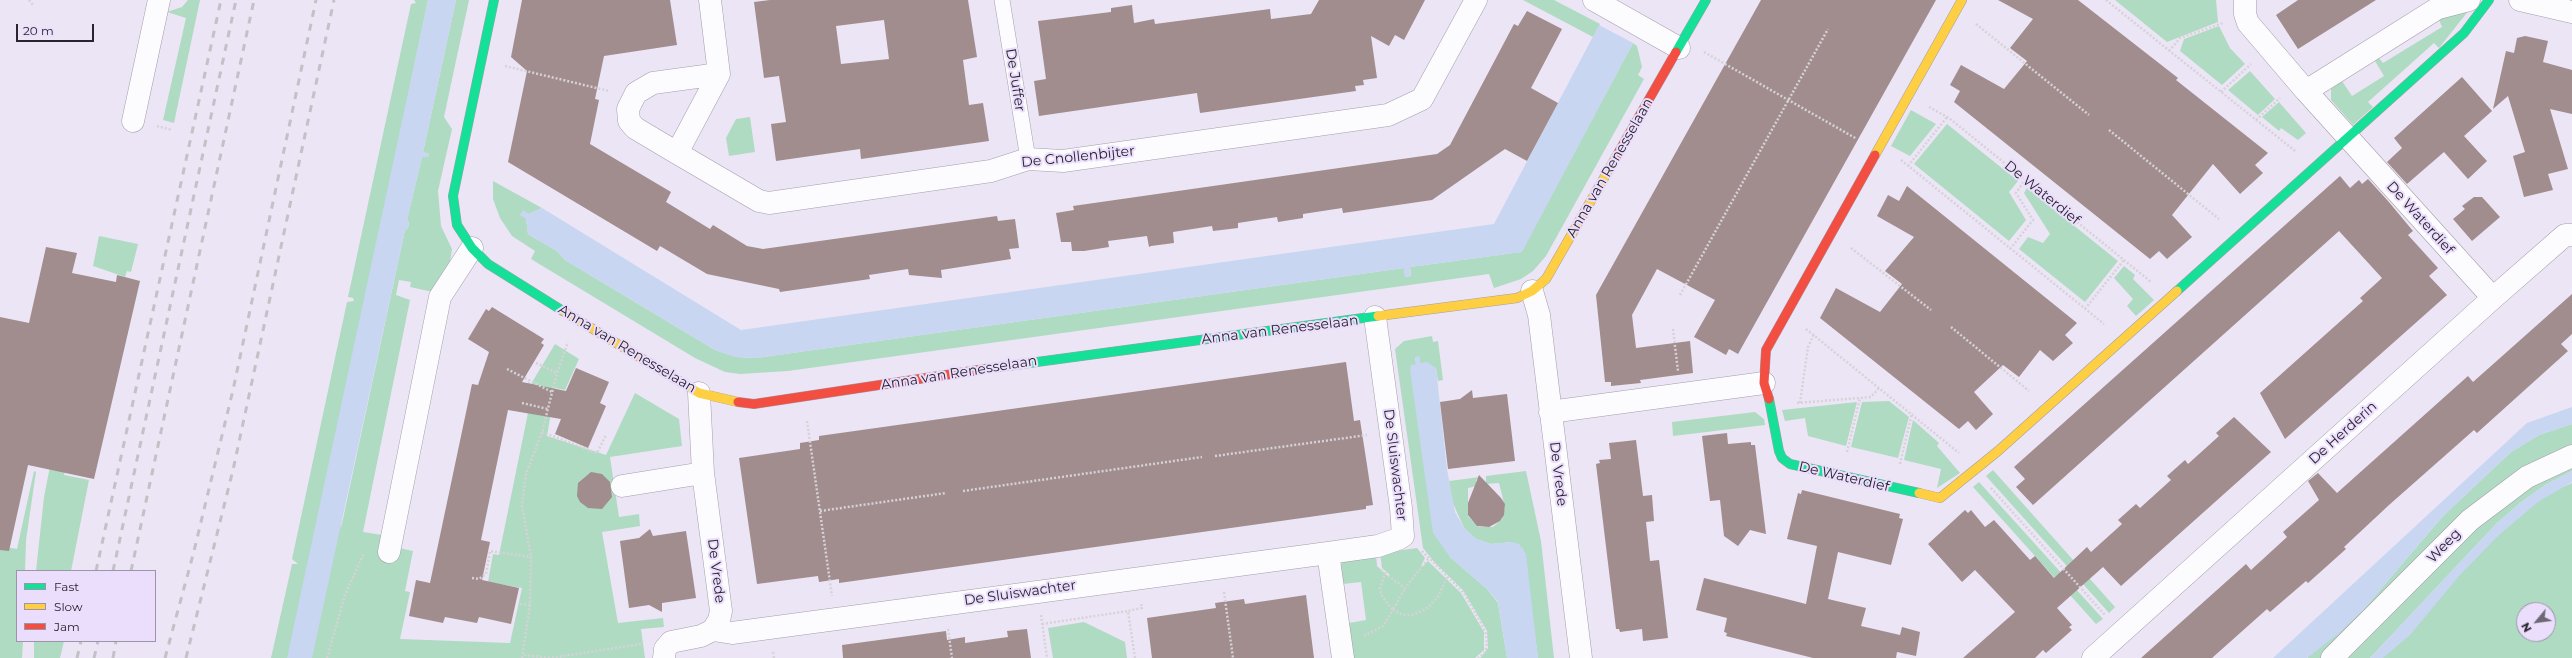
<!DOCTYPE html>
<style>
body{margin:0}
#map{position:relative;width:2572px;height:658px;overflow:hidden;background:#ece5f5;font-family:Montserrat,sans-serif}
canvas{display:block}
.legend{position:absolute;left:16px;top:570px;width:140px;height:72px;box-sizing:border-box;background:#ebdefc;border:1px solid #9d94aa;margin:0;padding:5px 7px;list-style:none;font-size:12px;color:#29242f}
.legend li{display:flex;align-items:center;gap:8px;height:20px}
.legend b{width:20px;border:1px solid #9d94aa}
.north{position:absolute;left:2516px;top:602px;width:40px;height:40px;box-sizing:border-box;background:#ebdefc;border:1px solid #9d94aa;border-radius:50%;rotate:241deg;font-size:11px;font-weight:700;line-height:16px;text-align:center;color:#29242f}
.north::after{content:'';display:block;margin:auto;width:14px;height:18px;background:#6d6874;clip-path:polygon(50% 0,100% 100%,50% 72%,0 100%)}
.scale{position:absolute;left:16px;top:24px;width:78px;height:18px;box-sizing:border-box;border:2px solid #29242f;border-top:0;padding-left:5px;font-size:12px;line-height:14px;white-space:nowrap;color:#29242f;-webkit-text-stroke:3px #ebdefc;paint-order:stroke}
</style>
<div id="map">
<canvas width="2572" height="658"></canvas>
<ul class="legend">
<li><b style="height:5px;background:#16e098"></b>Fast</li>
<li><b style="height:5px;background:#ffcf43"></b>Slow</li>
<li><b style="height:5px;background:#f24e42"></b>Jam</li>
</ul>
<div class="north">N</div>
<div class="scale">20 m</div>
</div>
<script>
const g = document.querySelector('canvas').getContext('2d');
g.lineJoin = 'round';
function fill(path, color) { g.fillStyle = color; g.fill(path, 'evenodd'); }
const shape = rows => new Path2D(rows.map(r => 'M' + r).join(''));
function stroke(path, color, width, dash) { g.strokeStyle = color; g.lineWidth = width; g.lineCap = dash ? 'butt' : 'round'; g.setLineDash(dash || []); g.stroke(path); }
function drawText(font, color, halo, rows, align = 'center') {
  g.font = font + ' Montserrat,sans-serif'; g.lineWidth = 4; g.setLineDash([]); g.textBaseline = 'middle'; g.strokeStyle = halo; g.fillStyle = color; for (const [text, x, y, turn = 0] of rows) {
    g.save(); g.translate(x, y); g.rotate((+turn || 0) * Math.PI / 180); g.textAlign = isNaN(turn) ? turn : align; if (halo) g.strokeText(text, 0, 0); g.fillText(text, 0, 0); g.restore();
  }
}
fill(shape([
 [188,0,200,0,174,123,163,120,186,18,167,12,182,7],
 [414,0,428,0,348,382,341,528,405,230,408,228,409,222,407,220,422,157,429,157,429,154,423,152,456,0,469,0,444,117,452,129,438,191,441,226,452,249,449,268,433,292,410,287,411,282,399,280,396,295,410,300,363,532,382,535,399,548,413,551,405,591,410,592,400,639,510,643,522,588,488,582,493,554,499,555,529,408,521,400,528,382,531,384,555,344,579,359,565,390,555,388,547,436,606,455,635,393,679,419,682,446,610,457,619,517,639,514,640,526,602,532,618,623,663,618,664,627,641,629,645,658,271,658,292,564,298,564,292,559,347,302,354,301,353,298,348,297,411,4,416,3],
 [1523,0,1554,0,1600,24,1593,37],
 [2115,0,2216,0,2218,22,2167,42],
 [2460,7,2469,10,2439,48,2434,43,2368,102,2373,107,2353,125,2331,100,2331,89,2342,81,2352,96,2384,76,2375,61,2379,58,2383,63,2442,27,2439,20],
 [2219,26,2230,48,2245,64,2222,85,2180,51,2184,39],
 [1633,43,1637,46,1642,67,1638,75,1644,79,1546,256,1533,271,1521,279,1494,288,1489,274,788,371,740,374,725,372,695,358,531,259,535,251,512,236,500,218,493,199,493,181,542,208,529,214,520,214,526,218,528,234,557,251,565,260,715,350,736,357,756,358,1404,268,1405,277,1411,276,1410,267,1521,252],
 [2250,71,2275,99,2258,115,2228,90],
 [2279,102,2306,133,2298,140,2281,128,2279,131,2262,117],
 [1911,110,1936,124,1910,156,1891,146],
 [750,117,755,152,729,156,726,138,736,119],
 [1947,124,2018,181,2009,192,2026,220,2009,241,1914,164],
 [2027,188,2118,261,2085,302,2019,249,2028,237,2043,243,2050,234,2024,193],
 [99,236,138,244,131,272,127,271,125,277,93,266],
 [2124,266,2135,275,2133,279,2154,300,2136,316,2127,306,2133,299,2114,278],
 [1432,336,1433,342,1438,341,1443,380,1438,381,1436,368,1420,363,1415,357,1450,557,1487,589,1498,603,1507,658,1480,658,1488,648,1487,631,1463,590,1435,563,1423,548,1395,349,1404,341],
 [1889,401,1909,417,1898,458,1851,447,1862,402],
 [1857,402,1846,446,1808,436,1805,418,1785,421,1782,410],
 [1755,412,1764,419,1765,425,1673,436,1672,422],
 [1913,420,1939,443,1937,446,1960,473,1937,488,1941,469,1904,460],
 [2572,424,2572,447,2324,658,2307,658,2363,610,2443,516,2511,452,2539,435],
 [55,441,70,443,64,475,89,480,71,571,36,571,44,497],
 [2572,461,2572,471,2545,485,2520,503,2497,523,2370,658,2342,658,2488,513],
 [1993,470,2115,607,2109,613,1986,476],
 [34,471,36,472,26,540,25,571,17,571,17,641,23,641,22,658,0,658,0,546,17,549],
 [1526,471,1541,541,1554,658,1538,658,1523,549,1512,542,1491,544,1476,539,1464,528,1452,501,1449,481,1480,477,1476,480,1477,486,1468,488,1468,516,1479,527,1493,527,1502,519,1505,507,1499,483,1486,484,1486,476],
 [1979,482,2103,619,2096,624,1973,487],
 [2572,483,2572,658,2373,658,2528,502],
 [2524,610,2548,610,2548,634,2524,634],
 [1417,548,1425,558,1421,566,1422,567,1428,561,1461,593,1484,632,1484,650,1475,658,1352,658,1349,623,1366,620,1361,582,1343,584,1339,570,1342,563,1346,559,1376,554,1377,566,1389,577,1390,575,1382,568,1380,553],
 [1084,622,1125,642,1127,658,1053,658,1048,628],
 [34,641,64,641,60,658,34,658]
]), '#afdbc2');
fill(shape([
 [428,0,456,0,423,152,429,154,429,157,422,157,407,220,409,222,408,228,405,230,312,658,287,658],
 [1599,25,1633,43,1522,252,1410,267,1411,276,1405,277,1404,268,756,358,736,357,715,350,565,260,557,251,528,234,526,219,520,215,523,210,529,214,542,208,741,330,1494,224],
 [1420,356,1420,363,1427,362,1436,368,1447,469,1455,512,1464,528,1476,539,1491,544,1512,542,1519,544,1526,554,1538,658,1507,658,1498,602,1487,589,1450,557,1433,533,1410,370,1411,365,1416,364,1415,357],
 [2572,407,2572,424,2539,435,2511,452,2443,516,2363,610,2338,634,2307,658,2273,658,2527,423],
 [2572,471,2572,482,2538,502,2499,535,2459,576,2410,635,2383,658,2370,658,2497,523,2520,503,2545,485]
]), '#c8d6f1');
fill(shape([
 [522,0,670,0,677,45,604,56,595,99,599,100,590,144,671,192,666,202,710,229,713,225,747,246,763,249,997,216,998,221,1015,219,1019,248,1009,249,1011,259,941,270,942,278,909,275,908,269,869,275,870,279,780,292,779,289,707,274,660,246,657,251,508,162,527,71,511,57],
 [770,0,968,0,977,57,963,60,969,105,983,103,989,141,861,159,860,149,776,161,771,124,786,122,779,76,764,78,754,2],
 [884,20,889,59,841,64,836,26],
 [1319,0,1425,0,1404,40,1395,35,1389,46,1371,36,1377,78,1363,80,1364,85,1355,86,1356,91,1200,113,1197,93,1039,116,1034,81,1046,79,1038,21,1111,12,1111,8,1132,5,1134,23,1154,19,1155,24,1270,9,1271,19,1311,14],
 [1761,0,1936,0,1738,354,1729,349,1726,355,1694,337,1715,300,1657,269,1632,315,1636,348,1690,341,1693,373,1640,380,1641,383,1611,386,1611,382,1605,382,1596,295],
 [1998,0,2078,0,2178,78,2176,80,2268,153,2255,165,2263,173,2240,194,2213,164,2172,215,2192,237,2167,259,2159,251,2150,259,1954,102,1960,91,1950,85,1961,65,2004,89,2027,61,2010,48,2033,19],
 [2298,0,2376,0,2298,49,2276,15],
 [1527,11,1562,29,1531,88,1558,103,1527,161,1505,149,1432,200,1343,213,1342,208,1303,214,1303,218,1278,222,1277,217,1238,223,1238,228,1213,231,1212,226,1173,232,1174,243,1151,246,1149,247,1147,236,1108,241,1109,247,1084,251,1072,251,1071,242,1061,242,1056,213,1074,210,1073,206,1437,154,1450,145,1514,24,1518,26],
 [2525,36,2548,41,2543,62,2572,70,2572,114,2550,109,2568,169,2548,174,2553,190,2524,197,2513,156,2525,152,2508,96,2493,109,2506,51,2514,53,2517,38],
 [2462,77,2492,111,2464,136,2487,161,2468,179,2444,152,2407,184,2387,162,2402,148,2394,138],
 [2340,176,2350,188,2359,180,2362,184,2368,179,2388,201,2413,231,2408,235,2438,268,2429,276,2447,295,2285,439,2260,393,2363,301,2360,298,2382,278,2339,231,2033,505,2016,487,2025,479,2014,467],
 [1907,186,2077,323,2065,335,2073,343,2053,361,2040,350,2019,377,2003,365,1974,392,1993,414,1976,430,1968,421,1959,429,1820,318,1836,288,1880,312,1902,284,1885,271,1914,237,1877,216,1888,195,1899,201],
 [2474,197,2482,197,2500,217,2472,241,2453,219,2465,209,2462,206],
 [46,247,77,253,72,273,116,282,117,275,140,281,94,479,28,465,9,551,0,550,0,317,29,323],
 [2572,294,2572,334,2561,344,2568,351,2477,433,2474,430,2389,505,2344,547,2346,549,2308,583,2306,581,2270,612,2267,609,2212,658,2141,658,2246,564,2251,570,2287,537,2283,532,2319,500,2308,481,2318,473,2337,493,2468,376,2473,382],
 [492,307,544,339,541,343,544,345,522,382,566,391,576,368,609,382,600,403,606,406,588,448,555,434,561,419,508,410,481,540,490,542,482,580,519,588,511,624,479,617,477,623,445,617,443,623,409,616,416,580,430,583,472,384,478,385,489,352,468,339,486,309,489,311],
 [1346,362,1354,421,1360,420,1367,465,1373,505,1366,506,1366,509,839,583,839,579,819,582,818,576,757,584,739,458,800,449,800,443,819,440,819,436],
 [1472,390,1473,398,1507,394,1515,461,1448,469,1440,402,1460,399],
 [2234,417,2271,452,2121,586,2103,567,2057,608,2072,625,2069,627,2072,630,2046,653,2043,650,2035,658,1963,658,2015,612,1975,570,1962,582,1928,544,1965,510,1968,513,1971,510,1985,527,1994,520,2030,560,2035,556,2054,578,2087,547,2091,552,2122,524,2118,520,2136,504,2140,508,2171,480,2167,476,2185,460,2188,464,2219,436,2216,433],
 [1727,433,1728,444,1751,442,1751,445,1755,445,1766,534,1750,530,1738,546,1724,536,1720,500,1710,501,1702,436],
 [1636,440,1643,496,1652,495,1654,521,1646,522,1650,561,1659,560,1668,638,1643,641,1642,629,1620,632,1619,629,1616,629,1596,464,1600,463,1599,460,1611,459,1609,443],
 [591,472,602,474,610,482,612,497,602,509,588,508,580,502,577,496,578,483],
 [1479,475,1501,498,1505,504,1504,515,1500,521,1489,527,1477,526,1468,515,1468,503],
 [1802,490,1900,514,1899,518,1903,519,1891,565,1838,552,1828,599,1866,608,1861,626,1900,635,1902,627,1920,632,1916,656,1897,652,1896,658,1813,658,1726,636,1727,633,1724,632,1727,618,1696,610,1704,578,1806,604,1817,546,1787,539,1798,493,1801,494],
 [650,529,653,536,686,531,696,598,662,603,662,612,649,605,629,608,620,541,639,538],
 [1306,595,1314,658,1152,658,1147,618,1216,608,1215,603,1244,599,1245,604],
 [1027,629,1031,658,843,658,842,645,946,631,947,640,965,637,965,643,1008,637,1007,631]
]), '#a18c8e');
const lane = shape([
 [1002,0,1028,159]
]);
const street = shape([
 [710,0,719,74,677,153,759,201,769,203,991,171,1028,159,1063,161,1388,115,1422,99,1476,0],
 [1594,0,1679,48],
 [2245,0,2245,14,2248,23,2306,91,2493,298],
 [2520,0,2572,12],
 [2306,91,2438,8,2469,0],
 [133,121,159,0],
 [677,153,635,128,629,121,628,109,636,93,653,83,719,74],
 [1532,291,1539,315,1581,658],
 [1550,412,1764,383],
 [622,486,703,473],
 [389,552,440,297,472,248],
 [1328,553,1343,658],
 [713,630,732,633,1328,553,1378,546,1398,539,1403,536,1401,508,1375,317],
 [664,658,665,649,671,642,701,636,713,630,719,620,721,611,703,473,699,393],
 [2093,658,2493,298,2565,235,2572,235],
 [2332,658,2470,520,2527,477,2572,456]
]);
const fast = shape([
 [494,0,453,196,457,225,472,248,488,264,563,311],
 [1676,52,1706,0],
 [2177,291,2464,33,2489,0],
 [985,369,1378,316],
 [1769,399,1779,451,1782,458,1790,464,1919,493]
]);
const slow = shape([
 [1875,155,1962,0],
 [563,311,699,393,738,402],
 [1378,316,1517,298,1532,291,1546,279,1616,157],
 [1919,493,1940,498,1998,451,2177,291]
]);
const jam = shape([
 [1616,157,1676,52],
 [1769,399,1764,383,1766,350,1875,155],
 [738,402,754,404,985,369]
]);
stroke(lane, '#a39eaa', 16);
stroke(street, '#a39eaa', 23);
stroke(fast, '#a39eaa', 10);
stroke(slow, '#a39eaa', 10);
stroke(jam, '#a39eaa', 10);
stroke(shape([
 [29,0,33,5],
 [2106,0,2295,151],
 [1976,24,2089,115],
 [2169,51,2180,38,2223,23],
 [1704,52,1857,139],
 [505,66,609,91],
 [2221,92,2251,64],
 [1929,107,1949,118,2151,282],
 [2256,120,2280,98],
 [157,126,172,130],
 [2109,130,2219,219],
 [1901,160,2104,324],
 [1908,166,1947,117],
 [1851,248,1931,310],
 [2010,249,2033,220,2016,193,2025,180],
 [1680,295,1828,29],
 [2085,309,2124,260],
 [1951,327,2029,391],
 [1673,329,1678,371],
 [1806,329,1959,453],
 [536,363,557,373],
 [507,369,552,392],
 [522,403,548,409],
 [1797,403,1871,397,1880,387],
 [1800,403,1808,347,1814,334],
 [807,421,832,596],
 [542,432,597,453,606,435],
 [1847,452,1860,398],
 [1215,456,1367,435],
 [1900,464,1912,413],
 [1991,488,2105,615],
 [963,491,1202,457],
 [820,511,946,493],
 [1422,551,1463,592,1481,623,1486,634,1487,644,1485,652,1478,658],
 [1381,570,1385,573,1380,589,1382,596,1393,610,1405,588],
 [1385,573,1405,588,1428,559],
 [472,578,479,579,486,574,490,551,531,557],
 [1224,592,1233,658],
 [520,604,530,605],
 [1041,615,1047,658],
 [1042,624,1128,611],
 [948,629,952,658],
 [1364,636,1383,626,1393,610,1403,615,1412,615,1426,609,1438,597,1447,577],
 [773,652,774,658],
 [524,655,551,658,641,644],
 [327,658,345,595,364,553],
 [522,658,530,605,531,557,522,506,526,474,542,432,557,373,568,342],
 [1135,658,1128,611,1142,608,1141,603]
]), '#d5d3d7', 2.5, [2, 2]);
stroke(lane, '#fcfbfe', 15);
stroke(street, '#fcfbfe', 22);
stroke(fast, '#16e098', 9);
stroke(slow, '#ffcf43', 9);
stroke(jam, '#f24e42', 9);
stroke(shape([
 [96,571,221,0],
 [113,571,236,0],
 [131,571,254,0],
 [77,658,81,641],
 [94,658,98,641],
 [113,658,116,641],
 [165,658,193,555,233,390,316,0],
 [186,658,233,470,334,0]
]), '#c3c1c5', 3, [7, 7]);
drawText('14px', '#29242f', '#ebdefc', [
 ["De Juffer",1015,80,81],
 ["De Cnollenbijter",1078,157,-6],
 ["Anna van Renesselaan",1610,168,-60],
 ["De Waterdief",2042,193,39],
 ["De Waterdief",2420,218,48],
 ["Anna van Renesselaan",1280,330,-7],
 ["Anna van Renesselaan",627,349,31],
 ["Anna van Renesselaan",959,373,-9],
 ["De Herderin",2343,433,-42],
 ["De Sluiswachter",1395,465,83],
 ["De Vrede",1558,474,83],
 ["De Waterdief",1844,477,13],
 ["Weeg",2444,546,-46],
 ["De Vrede",716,571,83],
 ["De Sluiswachter",1020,593,-8]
]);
</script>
